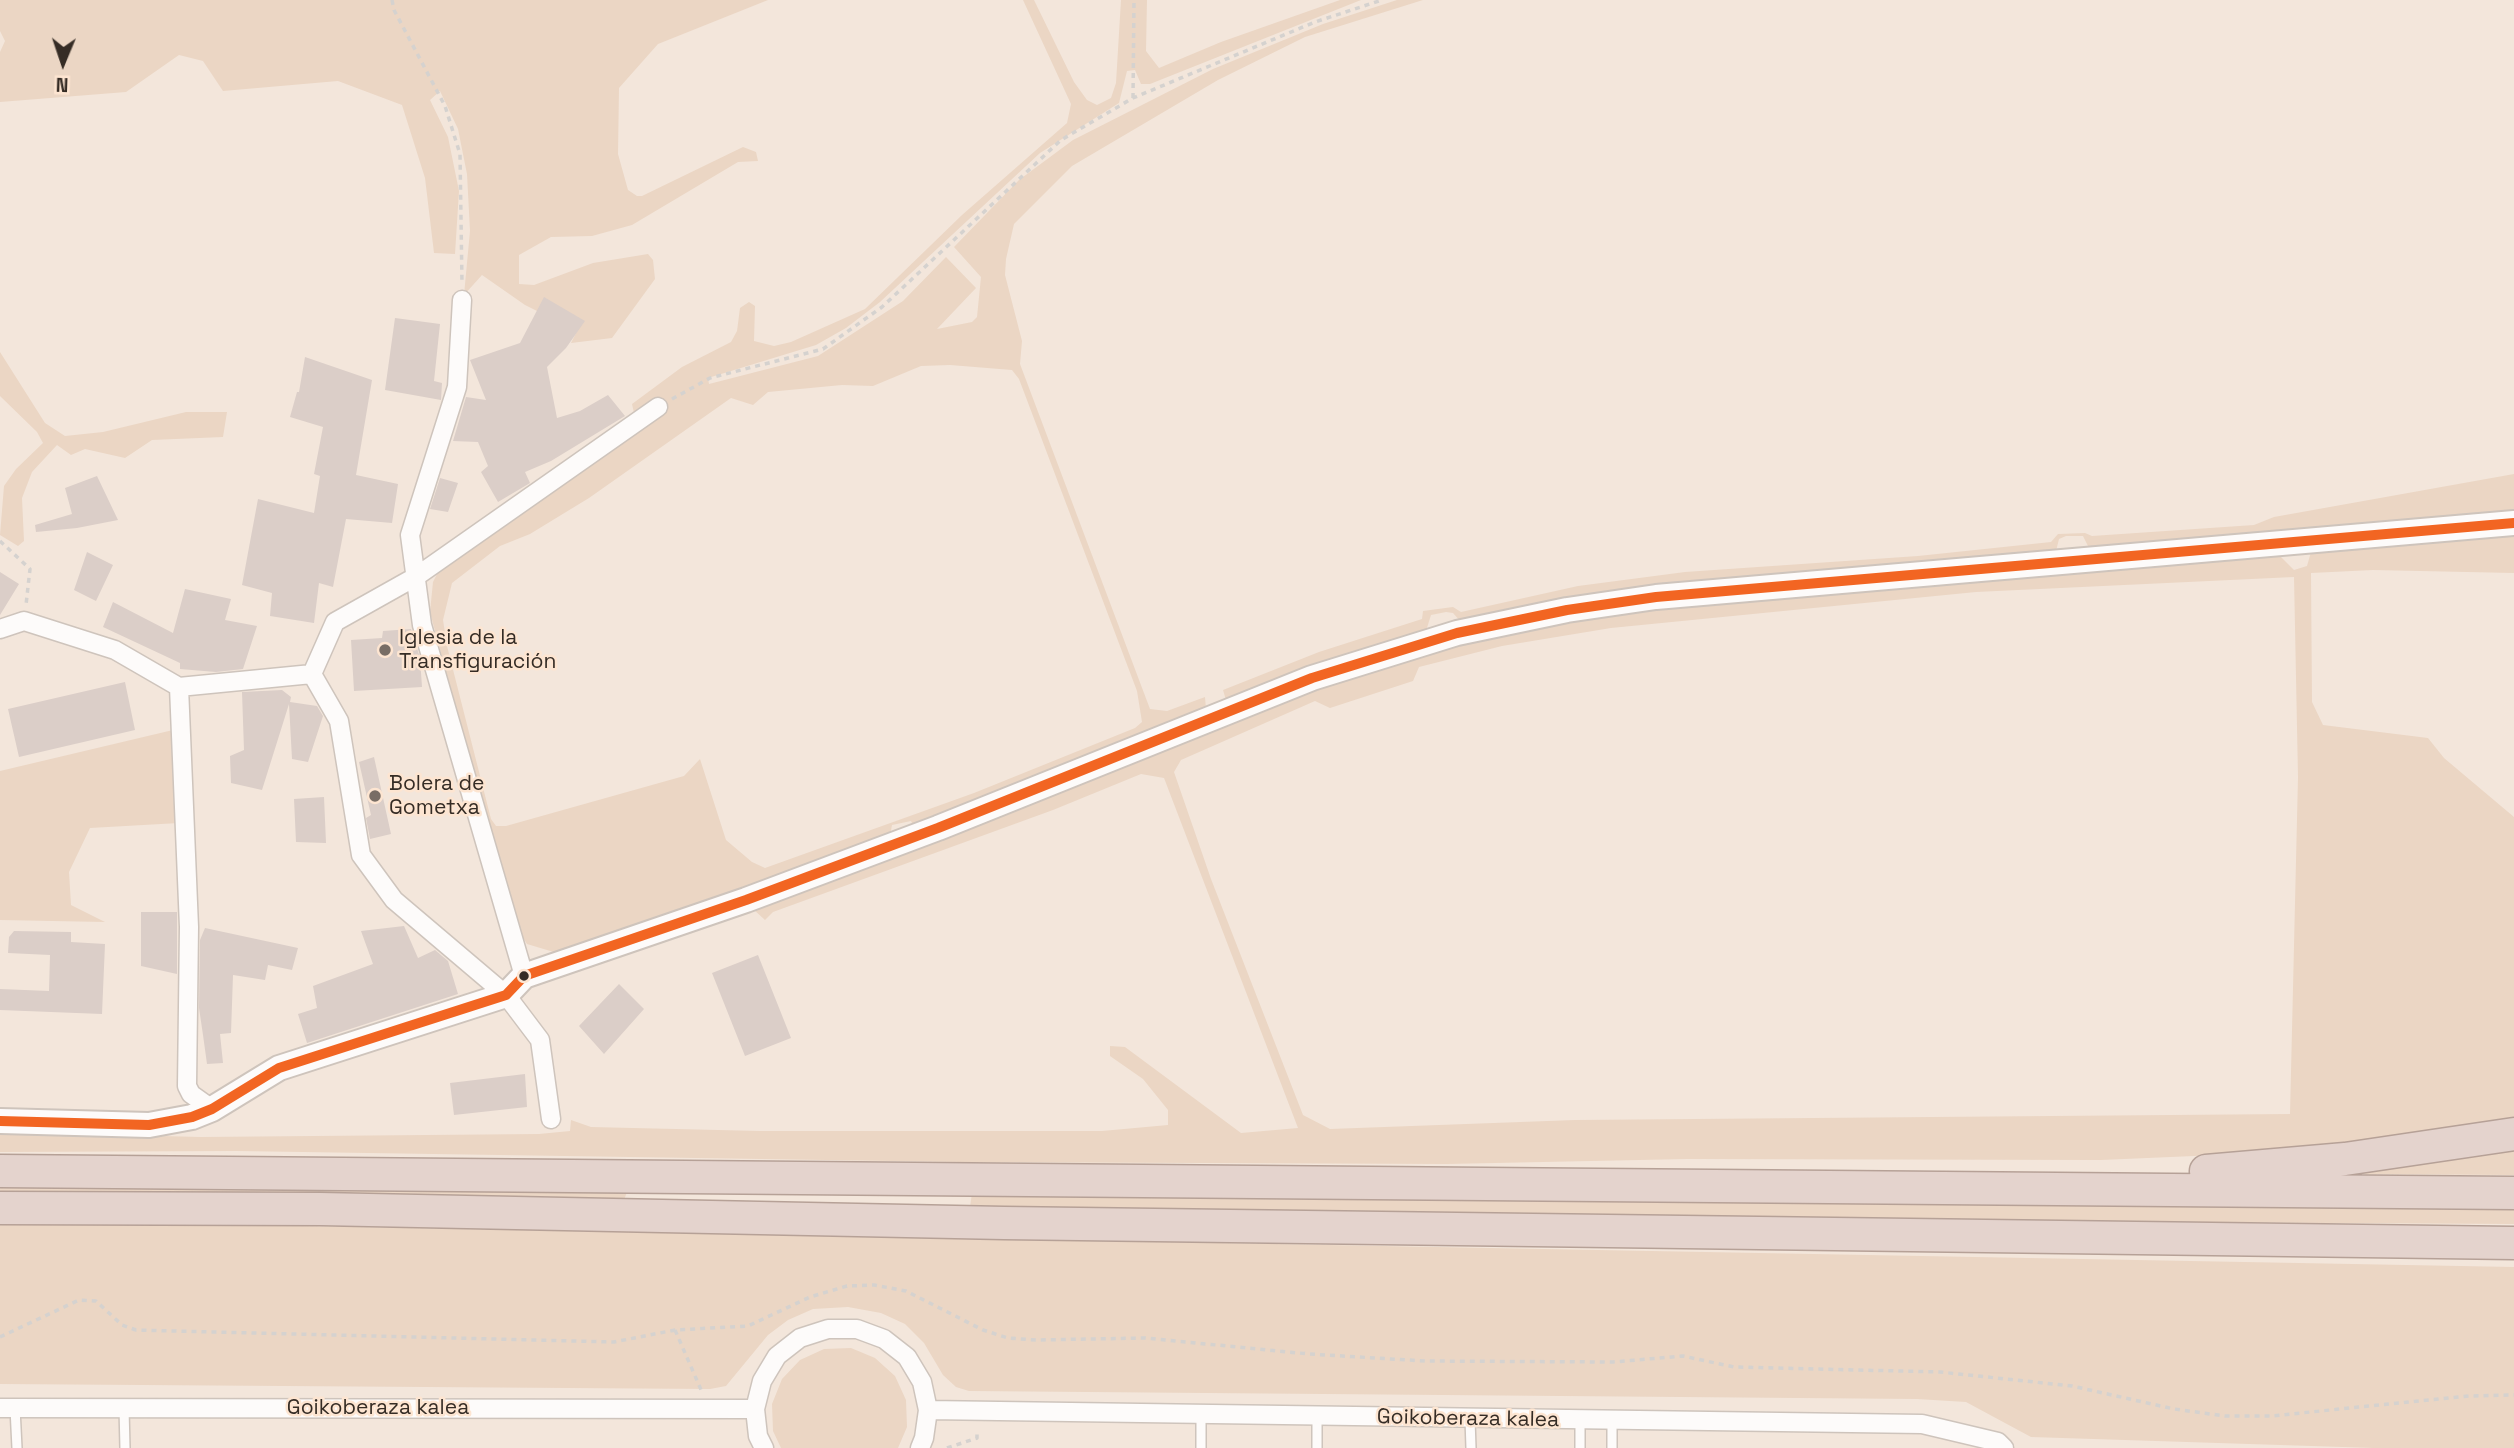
<!DOCTYPE html>
<meta charset="utf-8">
<style>
body{margin:0}
#map{position:relative;width:2514px;height:1448px;overflow:hidden;background:#f3e6db;font-family:"Space Grotesk",sans-serif}
canvas{display:block}
.north{position:absolute;left:28px;top:28px;width:70px;height:70px;-webkit-text-stroke:5px #fde5d1;paint-order:stroke;rotate:182deg;font-size:19px;font-weight:700;line-height:28px;text-align:center;color:#352c25}
.north::after{content:'';display:block;margin:auto;width:24px;height:32px;background:#352c25;clip-path:polygon(50% 0,100% 100%,50% 72%,0 100%)}
</style>
<div id="map">
<canvas width="2514" height="1448"></canvas>
<div class="north">N</div>
</div>
<script>
const g = document.querySelector('canvas').getContext('2d');
g.lineJoin = 'round';
function fill(path, color) { g.fillStyle = color; g.fill(path, 'evenodd'); }
const shape = rows => new Path2D(rows.map(r => 'M' + r).join(''));
function stroke(path, color, width, dash) { g.strokeStyle = color; g.lineWidth = width; g.lineCap = dash ? 'butt' : 'round'; g.setLineDash(dash || []); g.stroke(path); }
function drawText(font, color, halo, rows, align = 'center') {
  g.font = font + ' "Space Grotesk",sans-serif'; g.lineWidth = 5; g.setLineDash([]); g.textBaseline = 'middle'; g.strokeStyle = halo; g.fillStyle = color; for (const [text, x, y, turn = 0] of rows) {
    g.save(); g.translate(x, y); g.rotate((+turn || 0) * Math.PI / 180); g.textAlign = isNaN(turn) ? turn : align; if (halo) g.strokeText(text, 0, 0); g.fillText(text, 0, 0); g.restore();
  }
}
fill(shape([
 [0,0,768,0,658,44,619,88,618,154,628,190,637,196,642,196,743,147,756,152,758,161,738,162,632,225,592,236,551,237,519,255,519,284,534,285,593,263,648,254,653,260,655,279,612,338,571,343,577,331,525,305,482,275,464,295,470,231,467,174,458,129,440,91,430,100,448,137,459,191,455,254,434,253,425,178,402,105,338,81,223,91,203,61,179,55,126,92,0,102,0,52,5,41,0,31],
 [1023,0,1034,0,1074,82,1087,100,1097,105,1111,98,1116,83,1121,0,1147,0,1146,51,1159,68,1221,42,1340,0,1361,0,1150,84,1141,84,1135,70,1127,71,1119,103,1040,153,880,302,846,328,816,345,708,378,709,384,818,356,903,301,946,257,976,288,937,329,972,322,977,317,981,277,954,247,1019,180,1073,140,1213,69,1323,24,1397,0,1423,0,1305,37,1218,80,1072,166,1014,224,1006,259,1005,275,1022,341,1020,364,1150,709,1167,711,1205,697,1206,709,914,827,911,821,892,825,890,836,742,891,557,953,527,944,512,921,430,612,433,582,439,570,638,431,632,404,682,367,731,342,737,331,740,308,749,302,755,306,754,341,774,346,791,342,865,309,962,215,1067,123,1071,104],
 [950,365,1012,370,1019,379,1137,691,1142,722,1135,728,974,793,765,868,752,862,726,840,700,759,684,776,506,826,496,826,491,819,447,646,443,620,452,583,500,546,530,534,589,498,731,398,753,405,768,392,842,385,873,386,921,366],
 [0,352,45,423,65,436,103,432,186,412,227,412,223,437,152,440,125,458,85,449,71,455,57,445,32,472,22,498,24,541,18,546,0,535,4,486,16,469,43,443,37,432,0,396],
 [2514,474,2514,514,2089,548,2083,536,2066,536,2059,539,2056,551,1461,622,1453,613,1446,612,1431,615,1426,631,1226,700,1223,690,1319,652,1422,619,1423,611,1453,607,1461,612,1578,586,1685,572,1918,556,2051,542,2058,534,2085,533,2092,536,2254,525,2274,517],
 [2514,535,2514,573,2373,570,2311,573,2312,702,2323,725,2428,738,2444,758,2514,817,2514,1122,2445,1135,2264,1153,2101,1160,1687,1159,1447,1164,958,1162,237,1151,0,1152,0,1132,201,1137,539,1134,570,1131,571,1120,591,1127,760,1131,1102,1131,1168,1125,1168,1110,1143,1079,1110,1056,1110,1046,1125,1047,1241,1133,1298,1128,1164,778,1141,774,1053,810,773,912,765,920,753,909,1350,676,1512,631,1696,603,2279,555,2294,570,2307,566,2311,552],
 [2294,577,2298,777,2290,1114,1575,1120,1330,1129,1303,1115,1211,879,1174,772,1181,760,1315,701,1330,708,1413,681,1419,667,1502,646,1611,628,1976,592],
 [173,730,179,823,90,828,69,872,71,905,105,922,0,920,0,771],
 [2514,1144,2514,1175,2355,1174,2355,1169],
 [0,1185,628,1190,623,1202,0,1191],
 [972,1193,2514,1206,2514,1224,1461,1218,970,1207],
 [196,1224,2514,1267,2514,1448,2374,1448,2031,1437,1966,1402,1917,1399,969,1391,956,1387,943,1375,924,1343,905,1324,881,1313,848,1307,813,1309,788,1320,768,1335,726,1386,710,1389,0,1384,0,1225],
 [851,1348,875,1358,895,1376,906,1400,907,1427,898,1448,781,1448,773,1431,772,1404,782,1379,800,1360,824,1349]
]), '#ebd6c4');
fill(shape([
 [544,297,585,321,566,348,547,367,557,418,580,411,608,395,625,416,551,461,525,472,530,483,498,502,481,472,488,466,478,442,453,441,466,397,486,400,470,360,520,343],
 [395,318,440,324,434,381,442,383,441,400,385,390],
 [305,357,372,380,356,475,398,484,392,523,346,519,333,587,319,583,314,623,270,616,272,593,242,585,258,499,314,513,320,476,314,474,323,427,290,417,297,392,299,392],
 [97,476,118,520,77,528,36,532,35,525,72,514,65,488],
 [440,478,458,483,448,512,430,509],
 [87,552,113,565,96,601,74,590],
 [0,572,19,584,0,615],
 [185,589,231,599,225,620,257,626,243,669,216,672,180,669,180,663,103,627,113,602,173,633],
 [411,629,420,658,422,687,354,691,351,640,382,638,383,631],
 [125,682,135,730,19,757,8,709],
 [282,690,291,697,290,702,317,706,323,716,308,762,292,759,289,704,262,790,231,783,230,756,244,750,242,692],
 [374,757,391,834,370,839,366,818,371,815,359,762],
 [324,797,326,843,296,842,294,799],
 [141,912,177,912,177,974,141,966],
 [404,926,418,958,435,950,448,961,458,994,307,1043,298,1014,317,1008,313,986,373,964,361,931],
 [205,928,298,948,292,970,268,965,265,980,233,975,231,1033,220,1034,223,1063,207,1064,203,1035,199,1008,200,940],
 [14,931,71,932,71,942,105,944,102,1014,0,1010,0,989,49,991,50,955,8,953,9,937],
 [758,955,791,1038,745,1056,712,973],
 [619,984,644,1009,604,1054,579,1026],
 [525,1074,527,1107,454,1115,450,1083]
]), '#dbcec8');
const lane = shape([
 [15,1408,17,1448],
 [124,1408,125,1448],
 [1201,1415,1201,1448],
 [1470,1419,1471,1448],
 [1612,1422,1612,1448],
 [1317,1448,1317,1417],
 [1580,1448,1580,1421]
]);
const street = shape([
 [462,300,457,387,410,535,422,625,524,976],
 [0,629,24,621,115,650,179,687,312,674,335,622,417,576,658,407],
 [312,674,339,721,361,855,394,900,506,995,540,1040,551,1119],
 [179,687,189,927,187,1086,191,1094,212,1109],
 [0,1408,755,1409],
 [928,1410,1922,1424,1998,1442,2004,1448],
 [764,1448,758,1436,755,1409,762,1381,777,1356,800,1338,828,1329,857,1329,884,1339,907,1357,922,1382,928,1410,924,1438,920,1448]
]);
const secondary = shape([
 [0,1121,149,1125,192,1117,212,1109,279,1068,506,995,524,976,746,900,938,828,1312,678,1457,633,1567,610,1656,597,2514,523]
]);
const highway = shape([
 [0,1171,2514,1193],
 [2206,1171,2345,1159,2514,1134],
 [0,1208,320,1209,1004,1223,2514,1243]
]);
stroke(lane, '#cec4bc', 12);
stroke(street, '#cec4bc', 21);
stroke(secondary, '#cec4bc', 28);
stroke(highway, '#b6a197', 35);
stroke(shape([
 [392,0,394,10,445,106,460,154,462,284],
 [1133,98,1134,0],
 [672,399,710,378,823,349,882,307,1061,140,1133,98,1315,22,1382,0],
 [0,541,30,569,26,605],
 [675,1330,702,1392],
 [0,1337,79,1300,96,1301,122,1325,136,1330,614,1342,675,1330,748,1326,810,1297,847,1286,874,1285,906,1291,983,1330,1008,1338,1036,1340,1145,1338,1309,1354,1425,1361,1613,1362,1683,1356,1734,1367,1940,1372,2072,1386,2174,1409,2225,1416,2271,1416,2469,1396,2514,1395],
 [947,1448,977,1438,977,1430]
]), '#d5d2cf', 3.5, [5, 5]);
stroke(lane, '#fdfbfa', 9);
stroke(street, '#fdfbfa', 18);
stroke(secondary, '#fdfbfa', 24);
stroke(highway, '#e4d3cd', 32);
stroke(shape([
 [0,1121,149,1125,192,1117,212,1109,279,1068,506,995,524,976,746,900,938,828,1312,678,1457,633,1567,610,1656,597,2514,523]
]), '#f26522', 10);
for (const [x, y, r, color] of [
 [385,650,7,"#786d65"],
 [375,796,7,"#786d65"],
 [524,976,6,"#352c25"]
]) { const dot = new Path2D(); dot.arc(x, y, r, 0, 2 * Math.PI); g.fillStyle = color; g.fill(dot); stroke(dot, '#fde5d1', 2.5); }
drawText('21px', '#352c25', '#fde5d1', [
 ["Iglesia de la",399,638],
 ["Transfiguración",399,662],
 ["Bolera de",389,784],
 ["Gometxa",389,808]
], 'left');
drawText('21px', '#352c25', '#fde5d1', [
 ["Goikoberaza kalea",378,1408],
 ["Goikoberaza kalea",1468,1419,1]
]);
</script>
